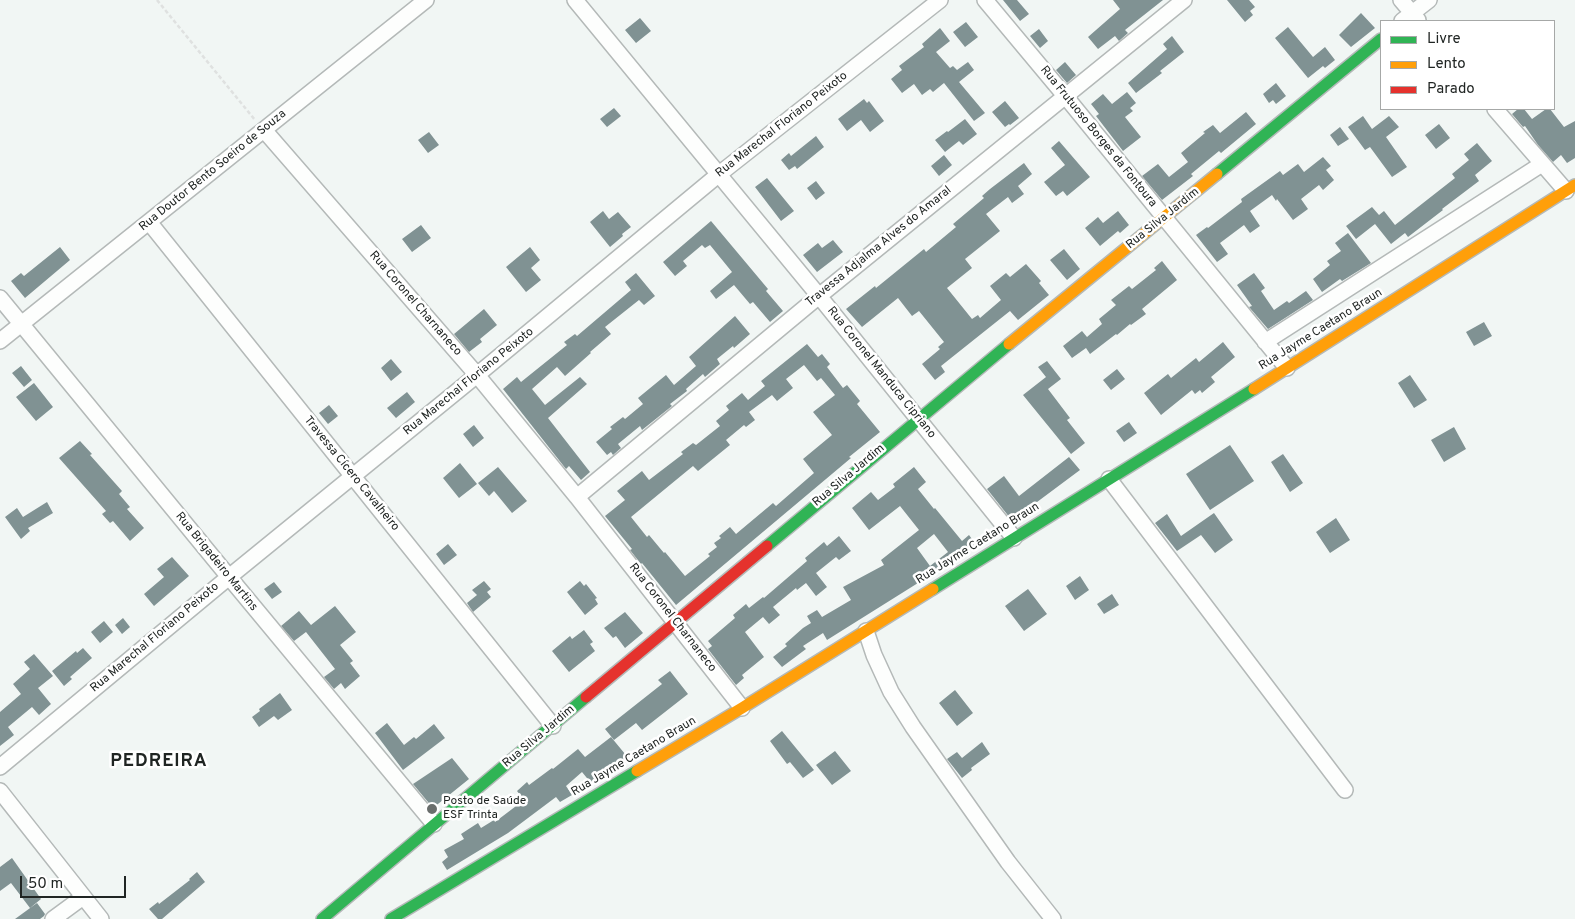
<!DOCTYPE html>
<meta charset="utf-8">
<style>
body{margin:0}
#map{position:relative;width:1575px;height:919px;overflow:hidden;background:#f1f6f4;font-family:Overpass,sans-serif}
canvas{display:block}
.legend{position:absolute;left:1380px;top:20px;width:175px;height:90px;box-sizing:border-box;background:#fff;border:1px solid #a6a8a7;margin:0;padding:6px 9px;list-style:none;font-size:15px;color:#202523}
.legend li{display:flex;align-items:center;gap:10px;height:25px}
.legend b{width:25px;border:1px solid #a6a8a7}
.scale{position:absolute;left:20px;top:876px;width:106px;height:22px;box-sizing:border-box;border:2px solid #202523;border-top:0;padding-left:6px;font-size:15px;line-height:18px;white-space:nowrap;color:#202523;-webkit-text-stroke:4px #fff;paint-order:stroke}
</style>
<div id="map">
<canvas width="1575" height="919"></canvas>
<ul class="legend">
<li><b style="height:6px;background:#30b455"></b>Livre</li>
<li><b style="height:6px;background:#ff9f0a"></b>Lento</li>
<li><b style="height:6px;background:#e5322d"></b>Parado</li>
</ul>
<div class="scale">50 m</div>
</div>
<script>
const g = document.querySelector('canvas').getContext('2d');
g.lineJoin = 'round';
function fill(path, color) { g.fillStyle = color; g.fill(path, 'evenodd'); }
const shape = rows => new Path2D(rows.map(r => 'M' + r).join(''));
function stroke(path, color, width, dash) { g.strokeStyle = color; g.lineWidth = width; g.lineCap = dash ? 'butt' : 'round'; g.setLineDash(dash || []); g.stroke(path); }
function drawText(font, color, halo, rows, align = 'center') {
  g.font = font + ' Overpass,sans-serif'; g.lineWidth = 5; g.setLineDash([]); g.textBaseline = 'middle'; g.strokeStyle = halo; g.fillStyle = color; for (const [text, x, y, turn = 0] of rows) {
    g.save(); g.translate(x, y); g.rotate((+turn || 0) * Math.PI / 180); g.textAlign = isNaN(turn) ? turn : align; if (halo) g.strokeText(text, 0, 0); g.fillText(text, 0, 0); g.restore();
  }
}
fill(shape([
 [1003,0,1017,0,1029,14,1020,21],
 [1113,0,1163,0,1125,30,1128,33,1119,41,1115,36,1098,49,1088,37,1120,9],
 [1227,0,1249,0,1255,7,1250,11,1253,15,1245,22],
 [1361,13,1375,28,1351,47,1339,35],
 [640,18,651,31,636,43,625,30],
 [966,22,978,37,965,47,953,32],
 [1288,27,1313,57,1325,47,1335,60,1325,68,1323,66,1308,78,1275,38],
 [940,28,950,41,936,52,950,68,953,66,957,70,968,62,974,70,959,82,985,113,974,121,944,83,933,92,930,89,922,95,914,84,902,93,891,79,902,70,899,66,924,47,922,44],
 [1039,29,1048,41,1040,48,1030,36],
 [1172,36,1184,52,1160,71,1162,73,1136,93,1128,83,1167,49,1163,44],
 [1065,62,1076,75,1067,83,1056,70],
 [1276,83,1286,96,1276,104,1273,100,1269,103,1263,94],
 [1127,92,1136,103,1130,108,1133,111,1125,117,1141,137,1123,151,1096,116,1099,114,1091,104,1103,94,1112,104],
 [864,99,867,103,869,101,884,121,870,132,861,120,847,131,838,119],
 [1005,101,1019,118,1010,125,1009,124,1005,127,992,112],
 [614,108,621,116,607,127,600,119],
 [1518,109,1524,109,1532,119,1546,109,1550,109,1564,127,1575,121,1575,158,1567,163,1561,155,1553,162,1538,145,1525,126,1523,127,1512,114],
 [1246,112,1256,124,1221,153,1219,151,1191,174,1193,176,1162,200,1142,176,1158,164,1169,177,1188,162,1181,153,1205,133,1203,132,1213,125,1220,133],
 [1363,116,1372,129,1389,116,1399,127,1386,137,1407,167,1392,177,1370,147,1365,150,1348,127],
 [965,119,977,134,963,145,959,141,945,152,935,140,947,131,948,132],
 [1439,124,1450,138,1436,149,1425,135],
 [1340,127,1349,139,1338,146,1330,135],
 [429,132,439,145,428,153,418,140],
 [816,136,824,147,797,169,795,166,789,170,781,160,789,153,791,156],
 [1059,141,1090,177,1067,196,1063,191,1056,196,1044,182,1065,165,1051,148],
 [1477,143,1492,161,1475,175,1479,181,1442,209,1443,210,1408,237,1405,233,1391,244,1375,224,1356,239,1346,226,1372,207,1379,215,1384,211,1395,225,1455,178,1452,174,1469,160,1464,154],
 [944,155,952,165,939,176,931,166],
 [1323,157,1331,166,1326,170,1334,180,1323,190,1319,185,1301,199,1308,209,1293,220,1277,199,1276,201,1272,195,1250,211,1260,226,1250,233,1244,225,1220,243,1228,254,1217,262,1196,235,1207,227,1208,228,1242,202,1241,199,1280,171,1283,175,1298,164,1304,172],
 [1024,163,1032,174,1018,186,1024,194,1012,203,1008,197,986,214,1000,231,965,259,972,268,947,288,972,319,978,315,980,318,1001,300,990,286,1006,273,1010,277,1026,264,1041,281,1039,283,1049,295,1018,320,1010,311,941,366,945,372,935,380,922,364,940,349,938,347,944,342,919,311,912,316,898,298,862,327,846,309,875,286,876,288,924,249,926,252,956,227,953,224,984,198,982,196,990,189],
 [767,178,794,211,781,221,755,187],
 [816,181,825,193,816,200,807,188],
 [603,211,609,219,618,212,631,227,622,234,623,236,610,247,590,222],
 [1118,211,1129,225,1120,233,1118,231,1100,246,1085,228,1098,217,1103,223],
 [711,221,768,289,766,291,783,311,770,322,753,302,750,304,734,285,716,299,710,291,732,272,710,245,705,248,702,245,683,261,687,266,675,276,663,262],
 [421,225,431,238,412,252,402,239],
 [1348,233,1371,263,1342,281,1340,279,1322,292,1313,279,1330,265,1327,261,1341,251,1335,243],
 [833,240,843,252,817,272,803,255,818,243,822,248],
 [60,247,70,260,25,298,11,281,21,273,24,276],
 [530,247,540,260,531,268,541,280,526,292,506,267],
 [1064,249,1080,269,1067,280,1050,260],
 [1162,261,1177,280,1142,309,1146,314,1131,325,1130,324,1117,335,1116,334,1090,354,1086,348,1072,358,1063,346,1082,331,1087,337,1102,324,1099,319,1116,305,1111,300,1129,286,1132,289,1156,270,1154,268],
 [636,273,655,296,644,305,639,300,605,327,611,334,590,352,591,353,565,376,557,367,532,389,545,405,580,377,587,384,548,418,590,472,581,480,569,466,566,469,503,389,517,377,521,382,567,345,564,342,575,334,577,336,631,290,625,282],
 [1254,273,1265,288,1261,291,1274,310,1287,301,1289,303,1306,291,1313,300,1268,329,1249,307,1252,306,1237,285],
 [484,309,497,325,480,339,482,342,469,352,454,334],
 [735,316,750,334,734,348,733,346,717,359,720,364,705,377,703,374,686,389,687,391,670,404,672,406,642,430,640,426,618,444,621,448,613,455,611,452,607,455,596,442,612,429,610,427,623,417,625,419,643,404,638,398,666,375,674,385,696,366,689,357],
 [1484,322,1492,336,1474,346,1466,332],
 [1223,342,1235,357,1211,377,1215,382,1202,393,1200,390,1195,394,1192,390,1161,415,1144,393,1168,374,1171,378,1196,358,1199,362],
 [807,344,818,357,822,354,830,364,827,367,830,371,843,388,847,385,860,401,857,404,880,432,849,457,851,458,676,605,642,563,641,564,630,550,632,549,605,516,625,500,617,491,642,471,649,480,683,454,681,452,693,443,696,445,720,426,716,421,729,410,726,406,742,393,748,400,765,386,761,381],
 [804,365,817,381,821,378,835,395,813,412,832,435,803,459,814,473,776,506,773,503,736,534,730,527,719,536,721,538,714,543,717,547,708,554,710,556,685,576,665,552,664,553,649,535,647,537,631,517,693,466,698,471,730,445,726,440,744,425,746,427,755,420,749,412,772,395,777,401,793,388,786,379],
 [391,359,402,372,391,381,381,368],
 [1047,361,1061,379,1048,389,1070,418,1067,420,1085,443,1071,454,1023,395,1046,377,1038,367],
 [21,366,32,380,24,387,12,373],
 [1117,369,1125,379,1111,390,1103,380],
 [1410,375,1427,400,1414,408,1398,383],
 [34,383,53,407,36,421,16,397],
 [407,392,415,402,396,418,387,408],
 [329,405,338,416,328,424,319,413],
 [1129,422,1137,433,1124,442,1116,431],
 [474,425,484,438,473,447,463,434],
 [1454,427,1466,449,1444,462,1431,440],
 [80,441,92,454,90,455,122,491,119,494,130,507,127,509,144,528,130,541,113,521,110,523,102,514,106,511,59,458],
 [1230,445,1254,481,1210,510,1186,474],
 [1283,454,1303,483,1290,492,1271,462],
 [1069,457,1080,470,1029,508,1032,512,1014,523,987,489,1004,476,1019,496],
 [460,463,477,484,459,498,443,478],
 [498,467,527,501,512,513,494,491,489,496,478,483],
 [914,467,926,482,918,489,934,509,935,508,962,541,969,535,977,546,827,640,823,633,803,646,806,649,782,667,773,657,787,646,785,644,803,628,811,623,807,616,817,610,822,617,851,600,843,587,884,565,881,560,919,530,900,506,869,530,852,508,871,492,878,500,895,487,893,484],
 [934,534,948,552,930,566,917,548],
 [47,502,53,513,28,528,30,531,21,539,5,517,17,508,23,517],
 [1214,513,1233,540,1215,553,1201,535,1177,551,1155,523,1167,514,1181,536],
 [1336,518,1350,540,1330,553,1316,532],
 [839,536,851,551,839,560,836,557,816,573,827,587,816,596,806,583,797,590,796,588,773,607,780,615,769,624,763,617,745,632,764,657,742,675,744,678,736,685,708,649,712,646,708,641,735,618,733,615,746,604,749,608,763,597,764,598,807,561,805,558,824,542,827,546],
 [448,544,457,555,444,565,436,554],
 [172,557,189,576,154,606,144,594,164,577,157,569],
 [1080,576,1089,590,1075,600,1066,586],
 [484,581,491,589,487,592,491,597,473,612,467,603,477,595,472,590],
 [580,581,584,586,586,584,597,598,595,599,598,604,585,615,567,592],
 [274,582,282,592,272,599,264,589],
 [1028,589,1047,614,1024,631,1005,606],
 [1112,594,1119,605,1104,614,1097,604],
 [335,606,356,632,340,645,353,661,350,663,360,676,345,689,341,683,334,689,324,677,335,669,306,632,294,641,281,626,299,611,311,625],
 [625,612,643,633,625,648,616,636,613,638,604,628],
 [123,618,130,627,122,634,115,625],
 [104,621,113,632,100,643,91,632],
 [584,630,593,642,590,644,595,651,569,672,552,651,570,636,572,639],
 [83,648,92,658,70,677,72,679,64,686,52,671,76,651,77,653],
 [34,654,53,676,38,688,51,704,39,715,32,707,8,727,14,735,0,746,0,712,21,694,13,684,30,669,24,662],
 [670,671,688,694,642,730,636,723,614,740,605,729,662,684,658,680],
 [955,690,973,713,957,726,939,703],
 [280,693,292,710,278,720,274,716,259,727,252,717,260,711,259,709],
 [387,723,404,745,414,737,416,739,434,724,445,738,403,770,375,733],
 [782,731,814,770,803,778,790,762,787,764,770,741],
 [611,737,630,760,591,783,582,772,566,786,572,795,560,802,556,797,508,833,447,870,442,862,448,857,444,850,464,839,461,834,478,823,481,828,494,820,495,822,524,800,517,791,527,782,529,785,552,768,553,769,578,749,585,757],
 [982,742,990,754,971,768,972,770,962,778,947,759,957,752,962,758],
 [835,751,851,771,832,785,816,765],
 [452,758,469,779,433,808,413,784],
 [12,858,41,899,30,908,11,883,0,891,0,867],
 [197,872,205,882,162,919,158,919,149,909,158,902,159,904,190,880,189,879],
 [37,903,45,914,44,916,40,919,15,919]
]), '#809293');
const street = shape([
 [575,0,819,296,1014,538],
 [985,0,1066,97,1287,368],
 [1401,0,1418,20],
 [1402,21,1429,0],
 [1495,109,1566,191],
 [264,130,477,375,577,497,742,708],
 [149,222,553,726],
 [0,298,229,577,434,824],
 [0,341,426,0],
 [1265,342,1542,164],
 [1109,479,1345,790],
 [577,497,819,296,1184,0],
 [866,631,874,655,891,692,913,727,1008,862,1053,919],
 [0,767,229,577,477,375,718,175,940,0],
 [0,791,101,919],
 [53,919,83,897]
]);
const fast = shape([
 [1217,174,1381,39],
 [767,546,1009,344],
 [933,589,1254,389],
 [322,919,586,697],
 [391,919,637,771]
]);
const slow = shape([
 [1009,344,1217,174],
 [1254,389,1575,185],
 [637,771,742,708,933,589]
]);
const jam = shape([
 [586,697,767,546]
]);
stroke(street, '#b4b9b8', 18);
stroke(fast, '#b4b9b8', 14);
stroke(slow, '#b4b9b8', 14);
stroke(jam, '#b4b9b8', 14);
stroke(shape([
 [157,0,255,120]
]), '#dfe1e0', 2.5, [4, 2.5]);
stroke(street, '#fdfefd', 15);
stroke(fast, '#30b455', 11);
stroke(slow, '#ff9f0a', 11);
stroke(jam, '#e5322d', 11);
for (const [x, y, r, color] of [
 [432,809,6,"#696e6c"]
]) { const dot = new Path2D(); dot.arc(x, y, r, 0, 2 * Math.PI); g.fillStyle = color; g.fill(dot); stroke(dot, '#fff', 2); }
drawText('12px', '#202523', '#fff', [
 ["Rua Marechal Floriano Peixoto",782,125,-38],
 ["Rua Frutuoso Borges da Fontoura",1098,137,51],
 ["Rua Doutor Bento Soeiro de Souza",213,171,-39],
 ["Rua Silva Jardim",1163,219,-39],
 ["Travessa Adjalma Alves do Amaral",879,247,-39],
 ["Rua Coronel Charnaneco",415,304,49],
 ["Rua Jayme Caetano Braun",1321,330,-32],
 ["Rua Coronel Manduca Cipriano",881,373,51],
 ["Rua Marechal Floriano Peixoto",469,382,-39],
 ["Travessa Cícero Cavalheiro",351,474,51],
 ["Rua Silva Jardim",849,476,-40],
 ["Rua Jayme Caetano Braun",978,544,-32],
 ["Rua Brigadeiro Martins",216,562,51],
 ["Rua Coronel Charnaneco",672,618,52],
 ["Rua Marechal Floriano Peixoto",155,638,-40],
 ["Rua Silva Jardim",539,737,-40],
 ["Rua Jayme Caetano Braun",634,757,-31]
]);
drawText('12px', '#202523', '#fff', [
 ["Posto de Saúde",443,802],
 ["ESF Trinta",443,816]
], 'left');
g.letterSpacing = '1px';
drawText('bold 18px', '#202523', '#fff', [
 ["PEDREIRA",159,762]
]);
g.letterSpacing = '0px';
</script>
